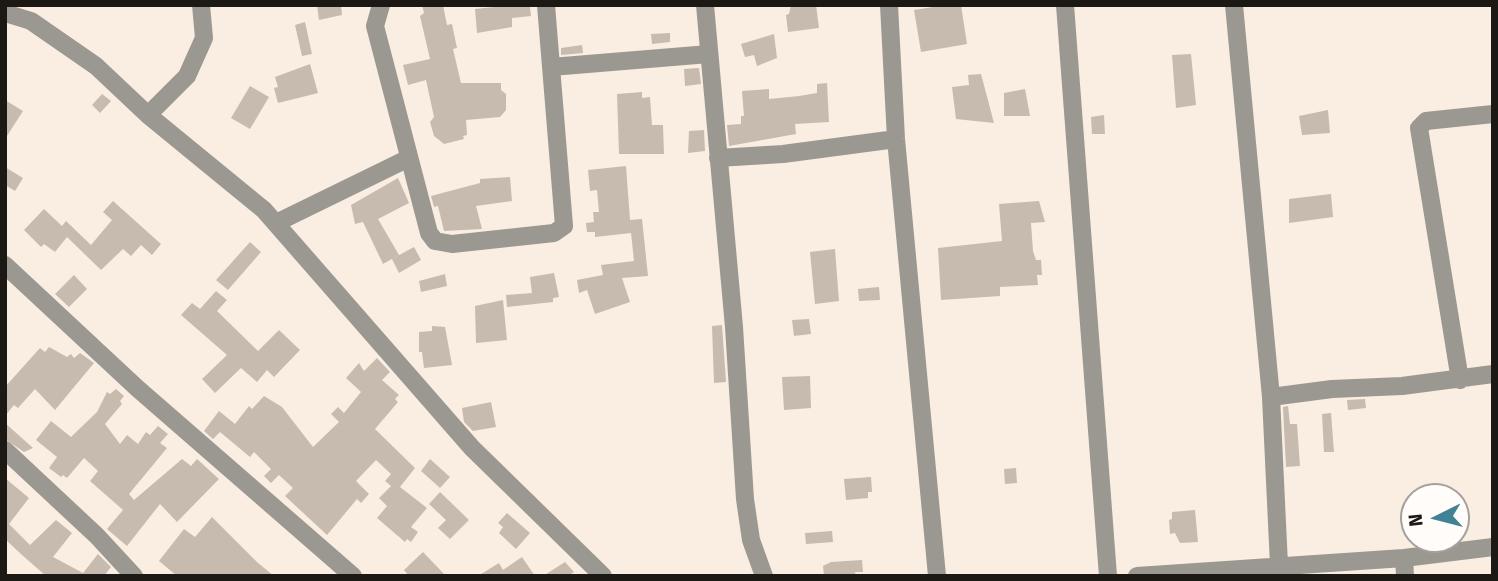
<!DOCTYPE html>
<style>
body{margin:0}
#map{position:relative;width:1498px;height:581px;overflow:hidden;background:#faede1;font-family:"Fira Sans",sans-serif}
canvas{display:block}
.frame{position:absolute;inset:0;border:7px solid #1c1814;pointer-events:none}
.north{position:absolute;left:1400px;top:483px;width:70px;height:70px;box-sizing:border-box;background:#fffcfa;border:2px solid #a4a19e;border-radius:50%;rotate:264deg;font-size:19px;font-weight:700;line-height:28px;text-align:center;color:#1c1814}
.north::after{content:'';display:block;margin:auto;width:24px;height:32px;background:#418394;clip-path:polygon(50% 0,100% 100%,50% 72%,0 100%)}
</style>
<div id="map">
<canvas width="1498" height="581"></canvas>
<div class="frame"></div>
<div class="north">N</div>
</div>
<script>
const g = document.querySelector('canvas').getContext('2d');
g.lineJoin = 'round';
function fill(path, color) { g.fillStyle = color; g.fill(path, 'evenodd'); }
const shape = rows => new Path2D(rows.map(r => 'M' + r).join(''));
function stroke(path, color, width, dash) { g.strokeStyle = color; g.lineWidth = width; g.lineCap = dash ? 'butt' : 'round'; g.setLineDash(dash || []); g.stroke(path); }
fill(shape([
 [317,5,341,5,342,15,319,20],
 [422,5,443,5,447,25,452,24,457,48,453,49,461,83,501,83,501,90,506,94,506,110,500,117,466,120,467,135,463,136,464,139,444,144,434,136,430,122,434,117,426,80,408,85,403,65,430,59,420,16,424,13],
 [791,5,816,5,819,28,788,32,786,15,789,14],
 [946,5,961,5,967,44,921,52,914,10],
 [494,7,530,7,531,16,512,18,512,27,477,33,475,9],
 [305,22,312,54,302,56,295,25],
 [670,33,670,42,652,44,651,34],
 [774,34,777,58,757,66,754,55,745,57,741,44],
 [582,45,583,53,561,55,561,48],
 [1191,54,1196,105,1176,108,1172,55],
 [310,64,318,93,278,103,274,88,278,87,275,77],
 [699,68,701,84,685,86,684,69],
 [981,74,994,123,956,119,952,87,969,85,968,75],
 [827,83,829,122,795,124,796,134,729,146,727,125,741,124,741,116,744,116,742,91,769,89,769,99,799,96,817,93,817,84],
 [250,86,269,97,250,129,231,118],
 [1025,89,1030,116,1004,116,1004,93],
 [642,92,642,98,650,97,652,125,663,125,664,154,619,154,617,94],
 [102,94,111,101,100,113,92,105],
 [5,100,23,111,5,139],
 [1328,110,1330,133,1302,135,1299,116],
 [1104,115,1105,134,1092,134,1091,117],
 [704,130,705,151,688,153,689,131],
 [626,166,630,220,642,219,648,276,622,278,630,302,595,314,587,290,579,293,577,280,603,275,601,265,634,261,631,233,595,237,595,232,587,232,586,223,594,222,593,212,599,212,597,190,590,191,588,170],
 [5,167,23,178,15,191,5,185],
 [510,177,512,201,476,206,482,229,444,231,438,206,434,207,431,196,480,183,480,179],
 [398,178,409,203,378,219,399,255,383,264,363,222,355,224,351,205],
 [1331,194,1333,217,1289,223,1289,199],
 [113,201,161,244,152,255,141,245,131,256,123,249,101,270,67,237,55,252,44,244,41,247,24,230,44,209,62,226,66,221,91,245,112,220,103,212],
 [1039,201,1045,222,1031,223,1033,251,1036,260,1041,260,1042,275,1037,275,1038,285,1000,287,1000,296,941,300,938,248,1002,241,999,204],
 [250,242,261,252,228,290,216,280],
 [414,247,421,260,399,273,392,259],
 [835,249,839,301,815,304,810,252],
 [554,273,559,297,553,298,553,302,507,307,506,295,532,293,530,277],
 [445,274,447,286,421,292,419,281],
 [74,275,87,289,69,307,55,294],
 [879,287,880,300,859,301,858,289],
 [216,291,227,300,217,311,258,351,279,330,300,350,274,377,267,370,257,382,241,368,215,393,202,379,227,355,181,315,192,303,200,309],
 [503,300,507,340,476,343,475,306],
 [809,319,811,334,794,336,792,320],
 [722,325,726,382,714,383,712,326],
 [432,326,445,327,452,365,424,368,422,352,419,352,419,332,432,331],
 [49,347,67,357,71,354,74,358,80,353,94,363,55,410,35,389,18,408,14,405,5,416,5,387,40,348,45,352],
 [377,358,390,372,382,380,399,395,395,399,398,402,375,429,415,468,400,487,427,508,411,527,418,532,411,542,407,539,405,542,377,518,387,506,379,498,391,486,385,481,391,474,376,460,356,481,369,494,361,503,357,499,327,535,285,496,293,488,279,475,271,483,264,476,271,469,254,452,250,457,220,432,213,439,204,431,219,411,235,424,249,406,252,409,264,396,282,407,313,447,339,422,331,414,338,407,344,413,361,392,346,378,359,363,364,371],
 [810,376,811,408,784,410,782,377],
 [116,389,124,396,120,401,122,404,105,424,120,444,127,435,138,444,146,432,150,435,158,426,168,434,160,443,167,448,129,494,134,500,182,459,191,466,197,459,219,479,177,522,160,504,127,546,107,529,123,510,90,481,98,471,84,458,67,478,63,475,61,477,49,468,57,457,36,440,51,421,71,437,97,412,107,392,110,394],
 [1365,399,1366,408,1348,410,1347,400],
 [491,402,496,427,473,431,464,422,462,408],
 [1288,406,1290,424,1297,424,1300,466,1286,467,1283,407],
 [1331,413,1334,452,1324,452,1322,414],
 [5,423,33,448,24,452,5,439],
 [430,459,450,477,440,488,421,471],
 [1016,468,1017,483,1005,484,1004,469],
 [871,477,872,492,868,492,868,498,846,500,844,479],
 [5,478,29,498,9,524,30,545,56,520,72,533,53,557,83,573,98,554,111,567,104,576,46,576,22,555,5,539],
 [440,492,469,520,450,539,438,528,446,520,429,504],
 [1195,510,1198,542,1180,543,1175,533,1170,534,1169,520,1172,519,1172,512],
 [507,513,530,533,516,549,499,533,503,527,498,523],
 [212,517,258,563,274,576,177,576,159,561,184,529,195,537],
 [832,531,833,542,806,544,805,533],
 [423,552,446,576,409,576,404,570],
 [522,557,535,576,478,576,499,563,503,570],
 [862,560,863,572,855,572,856,576,824,576,823,566,831,562],
 [565,562,574,572,568,576,543,576]
]), '#c7bbaf');
stroke(shape([
 [381,5,375,26,429,233,435,241,452,244,554,233,564,226,546,5],
 [705,5,734,327,745,499,751,540,764,576],
 [889,5,896,139,937,576],
 [1065,5,1108,576],
 [1234,5,1271,397,1279,565],
 [5,13,31,21,96,66,148,115,264,210,472,448,603,576],
 [551,67,709,54],
 [148,115,187,76,204,38,201,5],
 [718,158,783,154,896,139],
 [276,223,409,158],
 [5,265,137,388,353,576],
 [1460,380,1419,128,1426,121,1493,114],
 [1271,397,1332,389,1402,386,1493,374],
 [5,450,97,536,134,576],
 [1404,558,1405,576],
 [1137,576,1404,558,1493,547]
]), '#9b9791', 18);
</script>
